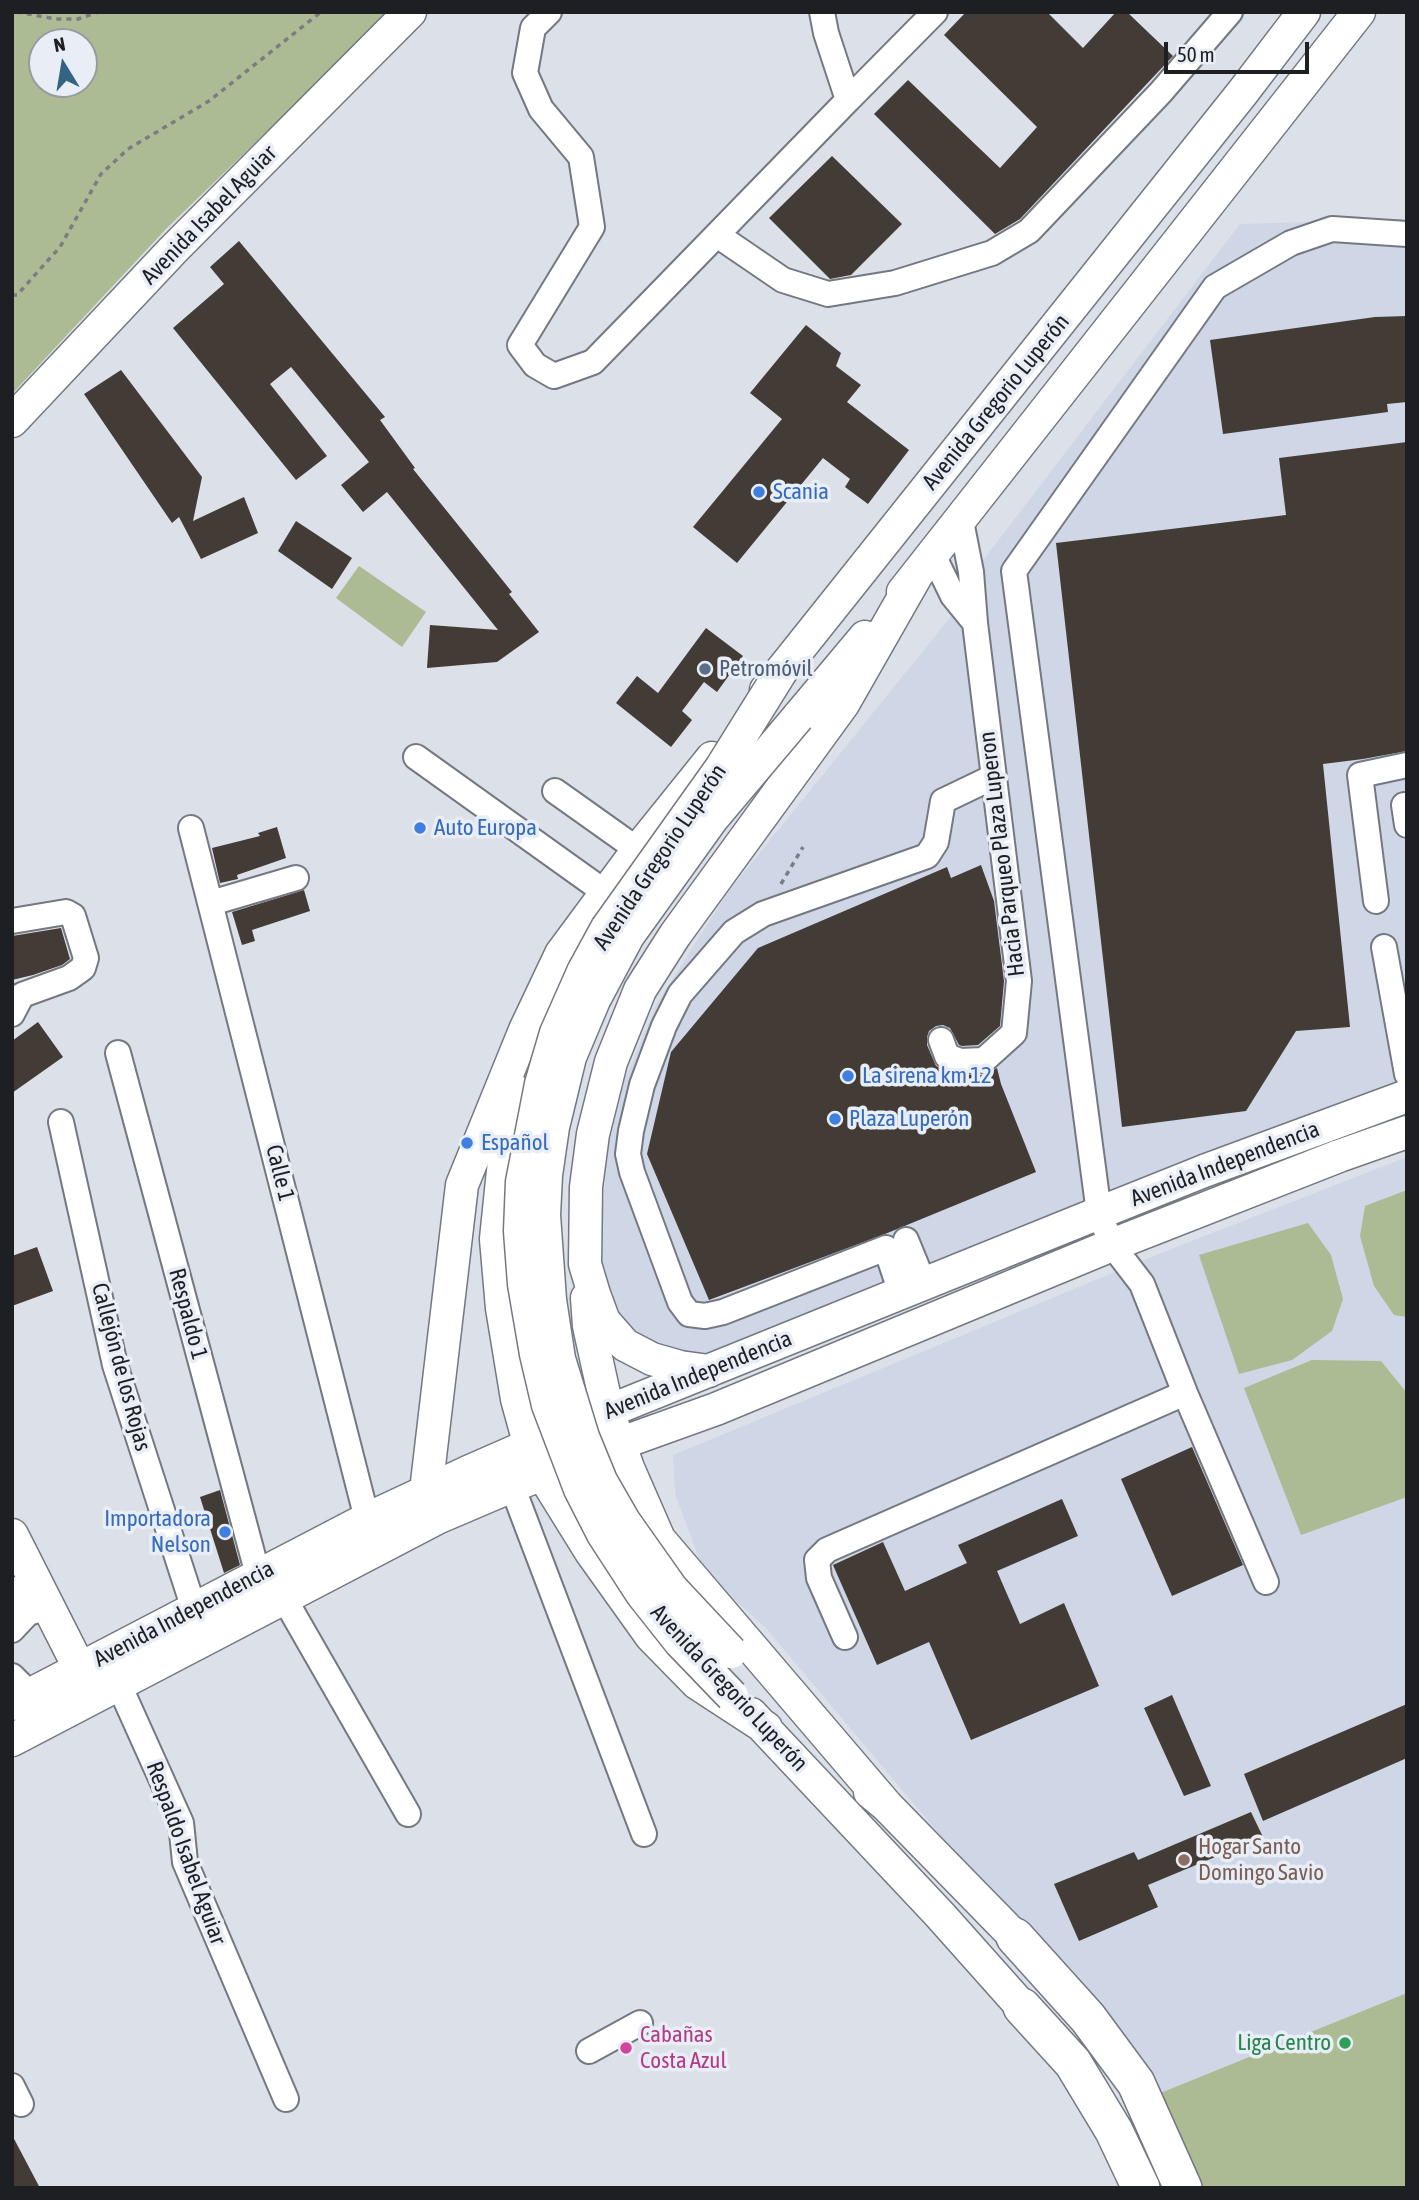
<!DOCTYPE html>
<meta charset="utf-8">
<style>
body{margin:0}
#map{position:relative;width:1419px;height:2200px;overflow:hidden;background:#dce0e9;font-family:"Asap Condensed",sans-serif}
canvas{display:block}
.frame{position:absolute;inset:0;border:14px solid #1d1f22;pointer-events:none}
.north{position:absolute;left:28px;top:28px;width:70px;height:70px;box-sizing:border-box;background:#e9edf6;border:2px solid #979ba1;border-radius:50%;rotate:349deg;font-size:19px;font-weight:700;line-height:28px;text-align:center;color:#1d1f22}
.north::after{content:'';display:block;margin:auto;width:24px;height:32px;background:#336583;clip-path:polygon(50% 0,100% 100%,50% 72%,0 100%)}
.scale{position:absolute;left:1164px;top:42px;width:145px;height:32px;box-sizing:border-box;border:4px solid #1d1f22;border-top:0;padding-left:9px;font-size:21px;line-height:24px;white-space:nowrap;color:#1d1f22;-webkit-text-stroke:5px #e9edf6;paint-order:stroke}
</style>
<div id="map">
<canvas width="1419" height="2200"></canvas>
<div class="frame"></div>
<div class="north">N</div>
<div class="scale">50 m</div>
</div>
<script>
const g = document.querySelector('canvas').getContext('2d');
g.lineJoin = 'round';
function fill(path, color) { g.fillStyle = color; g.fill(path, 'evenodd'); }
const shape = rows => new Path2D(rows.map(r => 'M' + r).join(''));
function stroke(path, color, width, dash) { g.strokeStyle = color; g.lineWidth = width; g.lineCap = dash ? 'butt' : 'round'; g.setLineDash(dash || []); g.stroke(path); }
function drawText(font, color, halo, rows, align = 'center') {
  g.font = font + ' "Asap Condensed",sans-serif'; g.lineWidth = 7; g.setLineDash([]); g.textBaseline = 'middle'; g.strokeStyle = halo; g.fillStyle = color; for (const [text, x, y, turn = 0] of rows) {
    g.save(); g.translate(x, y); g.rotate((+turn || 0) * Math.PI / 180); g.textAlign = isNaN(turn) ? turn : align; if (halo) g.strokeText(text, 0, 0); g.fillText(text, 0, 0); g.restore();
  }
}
fill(shape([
 [1407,219,1407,1082,712,1355,689,1355,655,1347,627,1329,616,1314,600,1259,607,1151,624,1082,656,1005,728,892,983,577,981,563,1240,224],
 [1407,1157,1407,2188,1158,2094,765,1627,705,1574,675,1494,673,1455,1161,1253]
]), '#cfd6e6');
fill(shape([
 [12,12,390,12,166,229,12,394],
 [42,42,84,42,84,84,42,84],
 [359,566,426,612,402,647,336,598],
 [1407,1190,1407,1317,1394,1315,1374,1286,1360,1236,1365,1206],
 [1308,1223,1331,1255,1343,1299,1332,1331,1292,1360,1239,1374,1199,1255],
 [1312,1360,1381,1361,1407,1393,1407,1497,1301,1535,1244,1388],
 [1407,1993,1407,2188,1199,2188,1158,2094]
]), '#acbb93');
fill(shape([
 [966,12,1047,12,1083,48,1116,12,1127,12,1173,56,1020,219,995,234,874,114,908,80,1000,168,1037,127,944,35],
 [832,156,902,224,851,275,830,279,769,218],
 [239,241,385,417,380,420,415,468,413,469,512,592,509,594,539,632,497,662,427,668,430,625,498,630,387,492,363,512,341,485,369,462,291,367,270,384,327,456,296,480,173,328,224,284,210,267],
 [1407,316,1407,402,1387,404,1388,412,1223,434,1210,340,1375,317],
 [806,325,841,353,836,366,861,385,847,402,909,450,868,504,845,487,850,479,823,458,737,563,693,527,782,419,750,393],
 [121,370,202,477,193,521,244,497,258,533,201,559,179,517,172,523,84,394],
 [1407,442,1407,751,1363,759,1323,764,1350,1027,1296,1031,1246,1111,1122,1127,1056,543,1286,515,1279,458],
 [296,521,352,558,332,589,278,551],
 [706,628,743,656,717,692,704,682,682,711,692,720,671,747,616,703,637,676,658,693],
 [277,827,286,858,237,875,238,879,220,883,212,848,260,836,258,833],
 [981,865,994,901,1004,981,1000,1026,978,1045,962,1046,959,1045,950,1028,943,1025,936,1026,929,1031,927,1037,927,1045,936,1066,955,1075,985,1075,997,1068,1001,1084,1036,1172,885,1234,709,1300,647,1154,671,1052,758,948,947,867,951,878],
 [304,890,310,911,252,930,255,941,242,945,232,912],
 [61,928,70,959,62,965,33,975,12,980,12,936],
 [38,1022,63,1057,12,1093,12,1041],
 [37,1247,53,1291,12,1306,12,1256],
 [1192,1447,1243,1565,1172,1596,1121,1479],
 [220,1490,240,1565,224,1573,200,1497],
 [1062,1499,1078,1536,997,1571,1020,1624,1064,1603,1099,1686,971,1740,929,1642,877,1665,833,1565,883,1542,905,1591,967,1563,958,1545],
 [1172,1695,1211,1786,1184,1796,1144,1708],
 [1407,1704,1407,1758,1263,1821,1244,1774],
 [1251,1812,1263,1837,1148,1885,1158,1907,1079,1941,1054,1884,1134,1852,1138,1860],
 [12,2135,40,2188,12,2188]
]), '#423b36');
const minor = shape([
 [549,12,533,28,525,73,541,109,581,157,592,227,520,345,535,365,554,376,593,362,848,100,826,33,822,12],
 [848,100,935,12],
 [717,235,783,280,828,294,895,283,992,253,1029,231,1161,92,1230,12],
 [933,555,953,596,975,623],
 [416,757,606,893],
 [555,791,638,850],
 [1404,805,1407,825],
 [191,828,367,1519],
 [1376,901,1360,775,1407,765],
 [211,903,296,878],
 [12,921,66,912,73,916,86,958,83,968,69,978,22,995,12,1014],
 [1384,947,1407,1074],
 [941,1040,947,1056,960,1061,984,1060,1014,1033,1019,981,975,623,971,572,961,521],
 [118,1053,258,1575],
 [61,1122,115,1365,194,1609],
 [906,1240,924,1284],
 [901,1293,886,1248,723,1312,705,1316,689,1314,680,1302,632,1172,628,1154,631,1131,642,1085,664,1026,680,994,734,932,763,914,927,856,936,842,943,801,993,777],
 [512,1486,644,1834],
 [1266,1582,1185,1393,1142,1284,1112,1245,1099,1213,1014,571,1215,287,1291,243,1332,229,1407,234],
 [12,1589,28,1613],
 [284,1598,408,1814],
 [12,1630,28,1613,48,1607],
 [845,1637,819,1578,817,1560,827,1550,1185,1393],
 [12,1676,30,1694],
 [119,1685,181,1823,185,1862,286,2099],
 [589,2051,640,2023],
 [12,2086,21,2104]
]);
const major = shape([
 [12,421,173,250,410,12],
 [903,592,1359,12],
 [766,690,1243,92,1304,12],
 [798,717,865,637],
 [514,1090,507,1132,496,1239,502,1308,517,1399,530,1446,542,1473,591,1552,651,1636,697,1683,766,1728],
 [587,1298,589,1326,608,1412,628,1468,659,1539,887,1806],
 [709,1371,680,1367,652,1359,625,1345,604,1321,594,1294,585,1264,586,1187,593,1134,611,1062,640,990,675,935,843,704,916,576],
 [426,1491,462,1185,525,1030,561,954,638,850,712,758],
 [12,1535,89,1687],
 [12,1704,367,1519,468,1472,594,1417,1099,1213,1204,1171,1407,1096],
 [751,1714,940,1915,1022,2007],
 [12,1740,437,1518,512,1486,613,1446,716,1409,1112,1245,1339,1156,1407,1132],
 [870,1792,887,1806,1015,1937]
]);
const highway = shape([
 [1015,1937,1088,2018,1136,2083,1183,2188],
 [1022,2007,1073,2063,1114,2131,1141,2188]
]);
stroke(minor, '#747880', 28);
stroke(major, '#747880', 35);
stroke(highway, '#747880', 40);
stroke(shape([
 [17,12,56,19,78,19,98,12],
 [12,295,17,295,60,247,101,174,128,149,209,101,321,12],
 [781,884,803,847]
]), '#7a7d83', 3.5, [5, 5]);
stroke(minor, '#fff', 24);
stroke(major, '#fff', 32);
stroke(highway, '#fff', 37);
const majorBridge = shape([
 [731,1652,672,1589,624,1521,601,1481,583,1437,559,1359,550,1300,544,1215,546,1175,553,1127,570,1057,594,1000,628,936,712,819,798,717],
 [732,1696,680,1642,642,1594,603,1534,580,1489,548,1405,536,1354,524,1284,520,1231,522,1182,541,1084,556,1033,583,972,607,928,721,768,782,670]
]);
stroke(majorBridge, '#747880', 35, []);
stroke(majorBridge, '#fff', 32);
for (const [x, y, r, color] of [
 [759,492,7,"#3f7fe0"],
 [705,669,7,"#5c6f8a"],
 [420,828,7,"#3f7fe0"],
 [848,1076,7,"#3f7fe0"],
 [835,1119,7,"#3f7fe0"],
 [467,1143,7,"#3f7fe0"],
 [225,1532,7,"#3f7fe0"],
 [1184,1860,7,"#8d6e63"],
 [1345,2043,7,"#2e9e5b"],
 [626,2048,7,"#d1479c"]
]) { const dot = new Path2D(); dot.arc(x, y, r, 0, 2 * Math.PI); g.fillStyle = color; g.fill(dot); stroke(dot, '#e9edf6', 2.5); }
drawText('23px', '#1d1f22', '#e9edf6', [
 ["Avenida Isabel Aguiar",209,215,-46],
 ["Avenida Gregorio Luperón",996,402,-51],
 ["Hacia Parqueo Plaza Luperon",1002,854,-97],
 ["Avenida Gregorio Luperón",660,857,-56],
 ["Avenida Independencia",1225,1164,-21],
 ["Calle 1",280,1173,76],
 ["Respaldo 1",188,1314,75],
 ["Callejón de los Rojas",121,1367,75],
 ["Avenida Independencia",698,1375,-22],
 ["Avenida Independencia",184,1614,-28],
 ["Avenida Gregorio Luperón",729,1688,47],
 ["Respaldo Isabel Aguiar",186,1853,70]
]);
drawText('23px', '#366cbe', '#e9edf6', [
 ["Scania",773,492],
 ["Auto Europa",434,828],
 ["La sirena km 12",862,1076],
 ["Plaza Luperón",849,1119],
 ["Español",481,1143],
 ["Importadora",211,1519,"right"],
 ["Nelson",211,1545,"right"]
], 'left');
drawText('23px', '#4e5e75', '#e9edf6', [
 ["Petromóvil",719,669]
], 'left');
drawText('23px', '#785e54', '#e9edf6', [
 ["Hogar Santo",1198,1847],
 ["Domingo Savio",1198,1873]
], 'left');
drawText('23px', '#b23c85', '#e9edf6', [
 ["Cabañas",640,2035],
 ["Costa Azul",640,2061]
], 'left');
drawText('23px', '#27864d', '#e9edf6', [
 ["Liga Centro",1331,2043]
], 'right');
</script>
